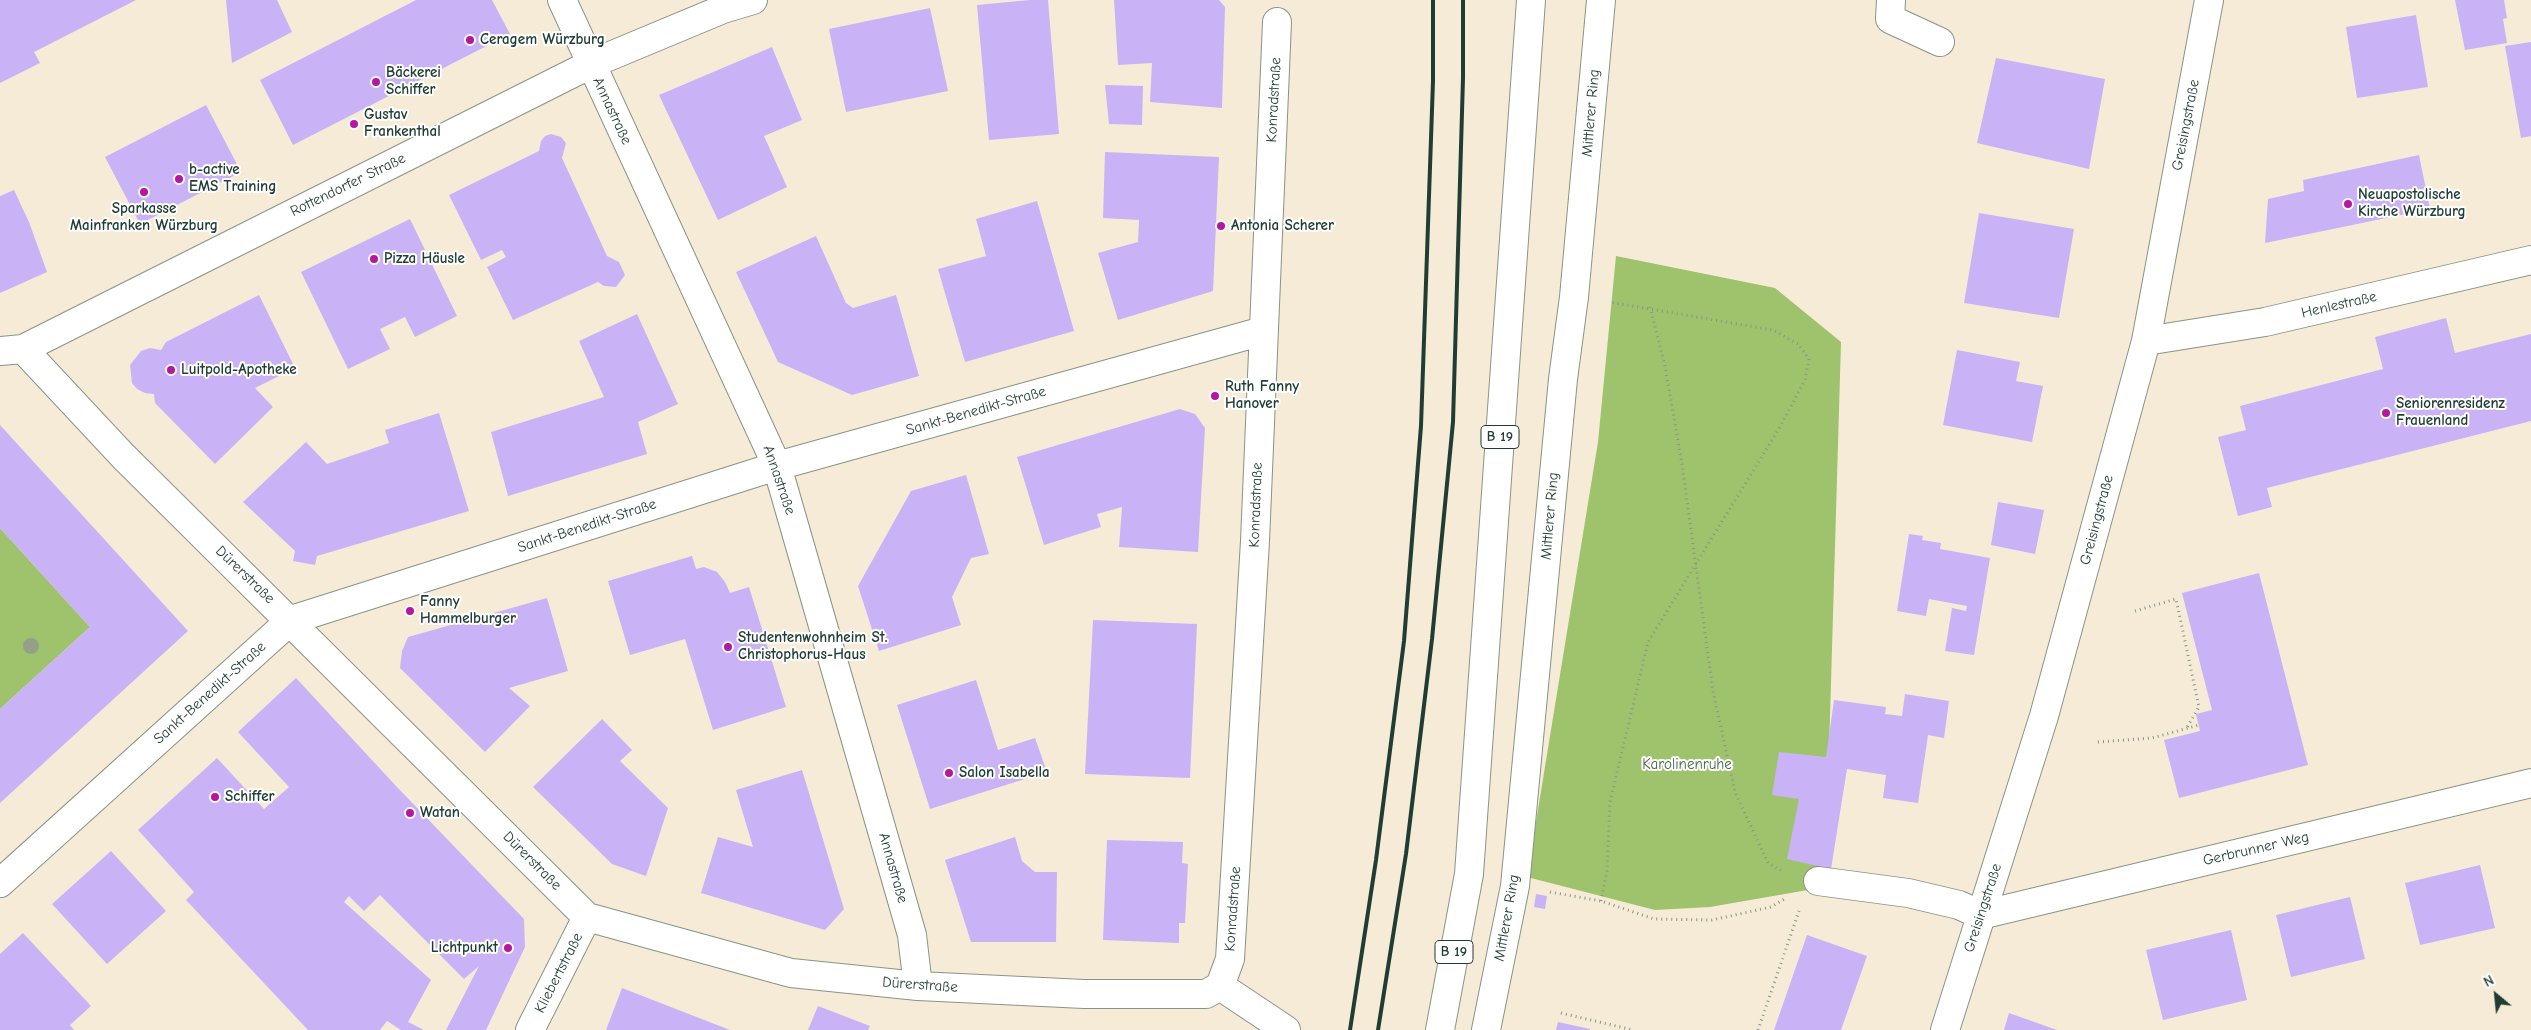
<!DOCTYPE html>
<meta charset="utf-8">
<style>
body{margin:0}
#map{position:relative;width:2531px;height:1030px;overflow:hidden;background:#f6ebd7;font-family:"Comic Neue",sans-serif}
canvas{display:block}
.north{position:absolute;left:2471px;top:970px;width:50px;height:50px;-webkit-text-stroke:4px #fff;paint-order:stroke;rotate:332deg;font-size:14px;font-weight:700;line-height:20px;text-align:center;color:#1f3d34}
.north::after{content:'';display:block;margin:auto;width:18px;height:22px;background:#1f3d34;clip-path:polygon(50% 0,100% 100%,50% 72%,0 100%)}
</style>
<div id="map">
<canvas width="2531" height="1030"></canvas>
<div class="north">N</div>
</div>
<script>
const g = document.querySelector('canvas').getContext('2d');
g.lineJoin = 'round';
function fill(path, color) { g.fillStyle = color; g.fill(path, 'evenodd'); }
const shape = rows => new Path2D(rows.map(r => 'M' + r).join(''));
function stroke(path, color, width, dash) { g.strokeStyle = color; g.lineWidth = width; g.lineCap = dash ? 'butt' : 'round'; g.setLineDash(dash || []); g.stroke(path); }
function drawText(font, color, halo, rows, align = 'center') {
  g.font = font + ' "Comic Neue",sans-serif'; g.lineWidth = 4; g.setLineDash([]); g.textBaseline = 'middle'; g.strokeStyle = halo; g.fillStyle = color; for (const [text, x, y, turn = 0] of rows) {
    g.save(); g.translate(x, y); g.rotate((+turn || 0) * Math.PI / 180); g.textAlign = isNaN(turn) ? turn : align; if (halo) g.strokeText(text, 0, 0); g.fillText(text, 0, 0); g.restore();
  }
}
fill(shape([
 [1616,256,1775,288,1841,342,1825,887,1710,907,1655,910,1527,877,1598,442],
 [0,528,90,627,0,709]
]), '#9fc26c');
fill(shape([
 [0,0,136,0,34,52,40,63,0,83],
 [226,0,277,0,292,32,232,63],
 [416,0,492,0,510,34,293,145,260,80],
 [1030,0,1048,0,1059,134,989,140,977,5],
 [1114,0,1219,0,1225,7,1222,108,1150,102,1152,63,1118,65],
 [2455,0,2504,0,2507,18,2503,19,2507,43,2465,50],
 [930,8,948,91,846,112,829,29],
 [2416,15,2428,87,2357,98,2346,27],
 [2531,42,2531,136,2521,138,2505,46],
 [772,47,802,120,764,136,787,187,718,220,659,95],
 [1996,58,2105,79,2089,169,1977,143],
 [1105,85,1143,86,1142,125,1109,124],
 [206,105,241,172,140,224,105,157],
 [551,134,561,137,566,143,562,158,607,256,619,262,625,275,616,287,604,286,598,282,513,320,487,267,506,257,502,250,481,260,449,195,539,151,541,141,545,136],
 [1105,152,1219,157,1213,291,1118,320,1098,253,1138,242,1139,220,1103,218],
 [2419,155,2430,209,2265,243,2268,199,2304,191,2303,180],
 [14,190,29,222,47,272,0,293,0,196],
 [1037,201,1074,331,965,362,938,269,986,256,976,219],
 [1979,213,2074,229,2059,318,1964,303],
 [410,219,457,316,415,337,405,317,380,329,390,349,348,369,301,272],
 [816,236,846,303,853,308,896,295,919,376,852,395,778,362,736,272],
 [259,295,295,368,255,388,273,407,215,464,155,403,154,394,145,393,137,389,132,383,130,365,141,351,150,348,161,350,166,342],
 [637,314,678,404,638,422,647,454,508,496,491,432,604,397,579,341],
 [2446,318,2455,353,2531,334,2531,421,2267,488,2272,507,2238,516,2218,437,2246,430,2240,406,2383,369,2375,337],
 [1957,350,2020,362,2016,381,2043,386,2032,442,1943,425],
 [1180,409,1195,414,1205,428,1198,552,1119,547,1122,507,1097,514,1101,527,1044,545,1017,457],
 [439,413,469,511,317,556,315,565,293,561,295,551,243,502,306,442,327,464,389,443,385,430],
 [0,425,188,631,0,803,0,709,90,627,0,528],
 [966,475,989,554,971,558,952,597,961,625,879,651,858,586,911,491],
 [1998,502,2044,510,2035,554,1991,545],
 [1909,534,1923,536,1922,540,1941,543,1940,549,1990,558,1974,655,1945,651,1952,608,1966,611,1967,606,1929,599,1926,616,1897,611],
 [692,556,696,569,704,567,717,572,725,582,730,593,749,587,786,707,713,730,685,639,630,655,608,581],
 [2259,573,2308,765,2179,798,2164,740,2200,731,2196,714,2212,710,2182,593],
 [547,598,568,671,509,688,530,706,485,752,400,668,402,651,408,637],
 [1093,620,1197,624,1190,778,1085,774],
 [296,678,396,786,524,919,525,947,486,1030,446,1030,479,966,464,979,380,895,364,911,349,896,344,902,431,980,408,1022,424,1030,401,1030,387,1021,380,1030,308,1030,186,900,194,892,138,830,217,758,264,809,289,787,238,732],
 [976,680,998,750,1035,738,1047,772,930,809,897,705],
 [1905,694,1949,701,1944,738,1928,735,1918,803,1883,798,1886,775,1847,769,1831,869,1787,859,1799,799,1772,795,1779,752,1826,757,1834,700,1886,707,1885,714,1902,716],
 [602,719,632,750,620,761,668,808,646,876,612,864,533,787],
 [802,770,844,909,825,930,701,893,718,837,753,847,736,790],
 [1015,837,1022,861,1035,872,1057,872,1056,942,971,942,945,860],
 [1107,840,1183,842,1182,863,1188,864,1185,923,1179,923,1179,943,1103,940],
 [111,851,166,911,107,964,52,904],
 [2480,865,2495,928,2420,945,2405,883],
 [1536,894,1547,896,1545,909,1534,907],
 [2350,897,2365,959,2291,977,2276,915],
 [2231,930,2247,1000,2163,1020,2146,950],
 [23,933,91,1006,70,1025,74,1030,0,1030,0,954],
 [1807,935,1867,956,1841,1030,1774,1030],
 [622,988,730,1030,606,1030],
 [818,1006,870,1026,868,1030,808,1030],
 [2009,1013,2057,1030,2004,1030],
 [1558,1022,1590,1029,1590,1030,1556,1030]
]), '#cab2f7');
const minor = shape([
 [562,0,777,466,912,935,918,986],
 [1891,0,1890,19,1940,42],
 [2146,341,2265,322,2531,260],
 [23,349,123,456,587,917,791,973,918,986,1084,994,1206,994,1220,986],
 [0,351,23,349,591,64,723,9,753,0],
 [1818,881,1908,893,1959,905,1981,915],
 [0,883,291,620,777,466,1263,331],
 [1981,915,2531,783],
 [1220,986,1230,959,1255,541,1277,22],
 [1220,986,1286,1030],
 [530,1030,587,917],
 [1945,1030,2044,716,2146,341,2209,0]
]);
const major = shape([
 [1440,1030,1469,874,1531,0],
 [1486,1030,1515,886,1563,379,1574,297,1601,0]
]);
stroke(minor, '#8a9486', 30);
stroke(major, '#8a9486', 30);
stroke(shape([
 [1650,307,1665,366,1682,464,1713,691,1735,792,1768,863,1784,872],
 [2135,611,2176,599,2199,707,2186,729],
 [2098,742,2152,738,2199,725],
 [1550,892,1601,901,1654,919,1712,920,1771,907,1786,898],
 [1601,901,1607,871,1610,802,1648,642,1780,427,1805,380,1809,359,1798,344,1773,330,1609,302],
 [1561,1013,1633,1030],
 [1758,1030,1799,911]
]), '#8a9486', 3, [1, 4]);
stroke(minor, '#fff', 28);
stroke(major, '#fff', 28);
stroke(shape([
 [1350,1030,1376,860,1404,641,1421,426,1433,81,1433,0],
 [1378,1030,1406,854,1432,639,1453,422,1463,78,1463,0]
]), '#1f3d34', 4);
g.fillStyle = '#95a187';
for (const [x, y] of [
 [31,646]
]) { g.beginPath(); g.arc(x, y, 8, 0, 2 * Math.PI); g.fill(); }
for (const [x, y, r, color] of [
 [470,40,5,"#b5179e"],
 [376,82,5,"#b5179e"],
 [354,124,5,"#b5179e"],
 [179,179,5,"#b5179e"],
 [144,192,5,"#b5179e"],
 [2348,204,5,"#b5179e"],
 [1221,226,5,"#b5179e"],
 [374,259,5,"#b5179e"],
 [171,370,5,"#b5179e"],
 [1215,396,5,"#b5179e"],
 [2386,413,5,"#b5179e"],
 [410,611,5,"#b5179e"],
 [728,647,5,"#b5179e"],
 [949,773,5,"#b5179e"],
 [215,797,5,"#b5179e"],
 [410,813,5,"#b5179e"],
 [508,948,5,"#b5179e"]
]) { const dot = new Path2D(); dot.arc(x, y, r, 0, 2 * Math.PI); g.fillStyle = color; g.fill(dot); stroke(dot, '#fff', 2); }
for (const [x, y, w] of [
 [1500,437,38],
 [1454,952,38]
]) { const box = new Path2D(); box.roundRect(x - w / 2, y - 11.5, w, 23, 4); g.fillStyle = '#fff'; g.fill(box); stroke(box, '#1f3d34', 1); }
drawText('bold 14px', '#1f3d34', null, [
 ["B 19",1500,437],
 ["B 19",1454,952]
]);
drawText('bold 15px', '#1f3d34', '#fff', [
 ["Ceragem Würzburg",480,40],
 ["Bäckerei",386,73],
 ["Schiffer",386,90],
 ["Gustav",364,115],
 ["Frankenthal",364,132],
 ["b-active",189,170],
 ["EMS Training",189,187],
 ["Neuapostolische",2358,195],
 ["Kirche Würzburg",2358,212],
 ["Sparkasse",144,209,"center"],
 ["Mainfranken Würzburg",144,226,"center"],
 ["Antonia Scherer",1231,226],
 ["Pizza Häusle",384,259],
 ["Luitpold-Apotheke",181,370],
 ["Ruth Fanny",1225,387],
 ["Hanover",1225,404],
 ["Seniorenresidenz",2396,404],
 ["Frauenland",2396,421],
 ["Fanny",420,602],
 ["Hammelburger",420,619],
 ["Studentenwohnheim St.",738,638],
 ["Christophorus-Haus",738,655],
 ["Salon Isabella",959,773],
 ["Schiffer",225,797],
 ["Watan",420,813],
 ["Lichtpunkt",498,948,"right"]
], 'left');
drawText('15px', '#1f3d34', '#fff', [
 ["Konradstraße",1274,100,-87],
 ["Annastraße",612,111,65],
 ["Mittlerer Ring",1591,113,-85],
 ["Greisingstraße",2186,125,-79],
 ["Rottendorfer Straße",348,185,-26],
 ["Henlestraße",2339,305,-13],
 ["Sankt-Benedikt-Straße",976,411,-16],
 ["Annastraße",779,480,71],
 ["Konradstraße",1256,505,-88],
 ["Mittlerer Ring",1550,516,-85],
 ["Greisingstraße",2097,520,-75],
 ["Sankt-Benedikt-Straße",587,526,-18],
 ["Dürerstraße",245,575,44],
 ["Sankt-Benedikt-Straße",210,693,-42],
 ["Gerbrunner Weg",2256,849,-13],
 ["Dürerstraße",532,861,45],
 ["Annastraße",893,868,74],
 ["Greisingstraße",1983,908,-72],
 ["Konradstraße",1233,909,-86],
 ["Mittlerer Ring",1507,918,-80],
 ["Kliebertstraße",559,973,-63],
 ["Dürerstraße",920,985,4]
]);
drawText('15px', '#456545', '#fff', [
 ["Karolinenruhe",1687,765]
]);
</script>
